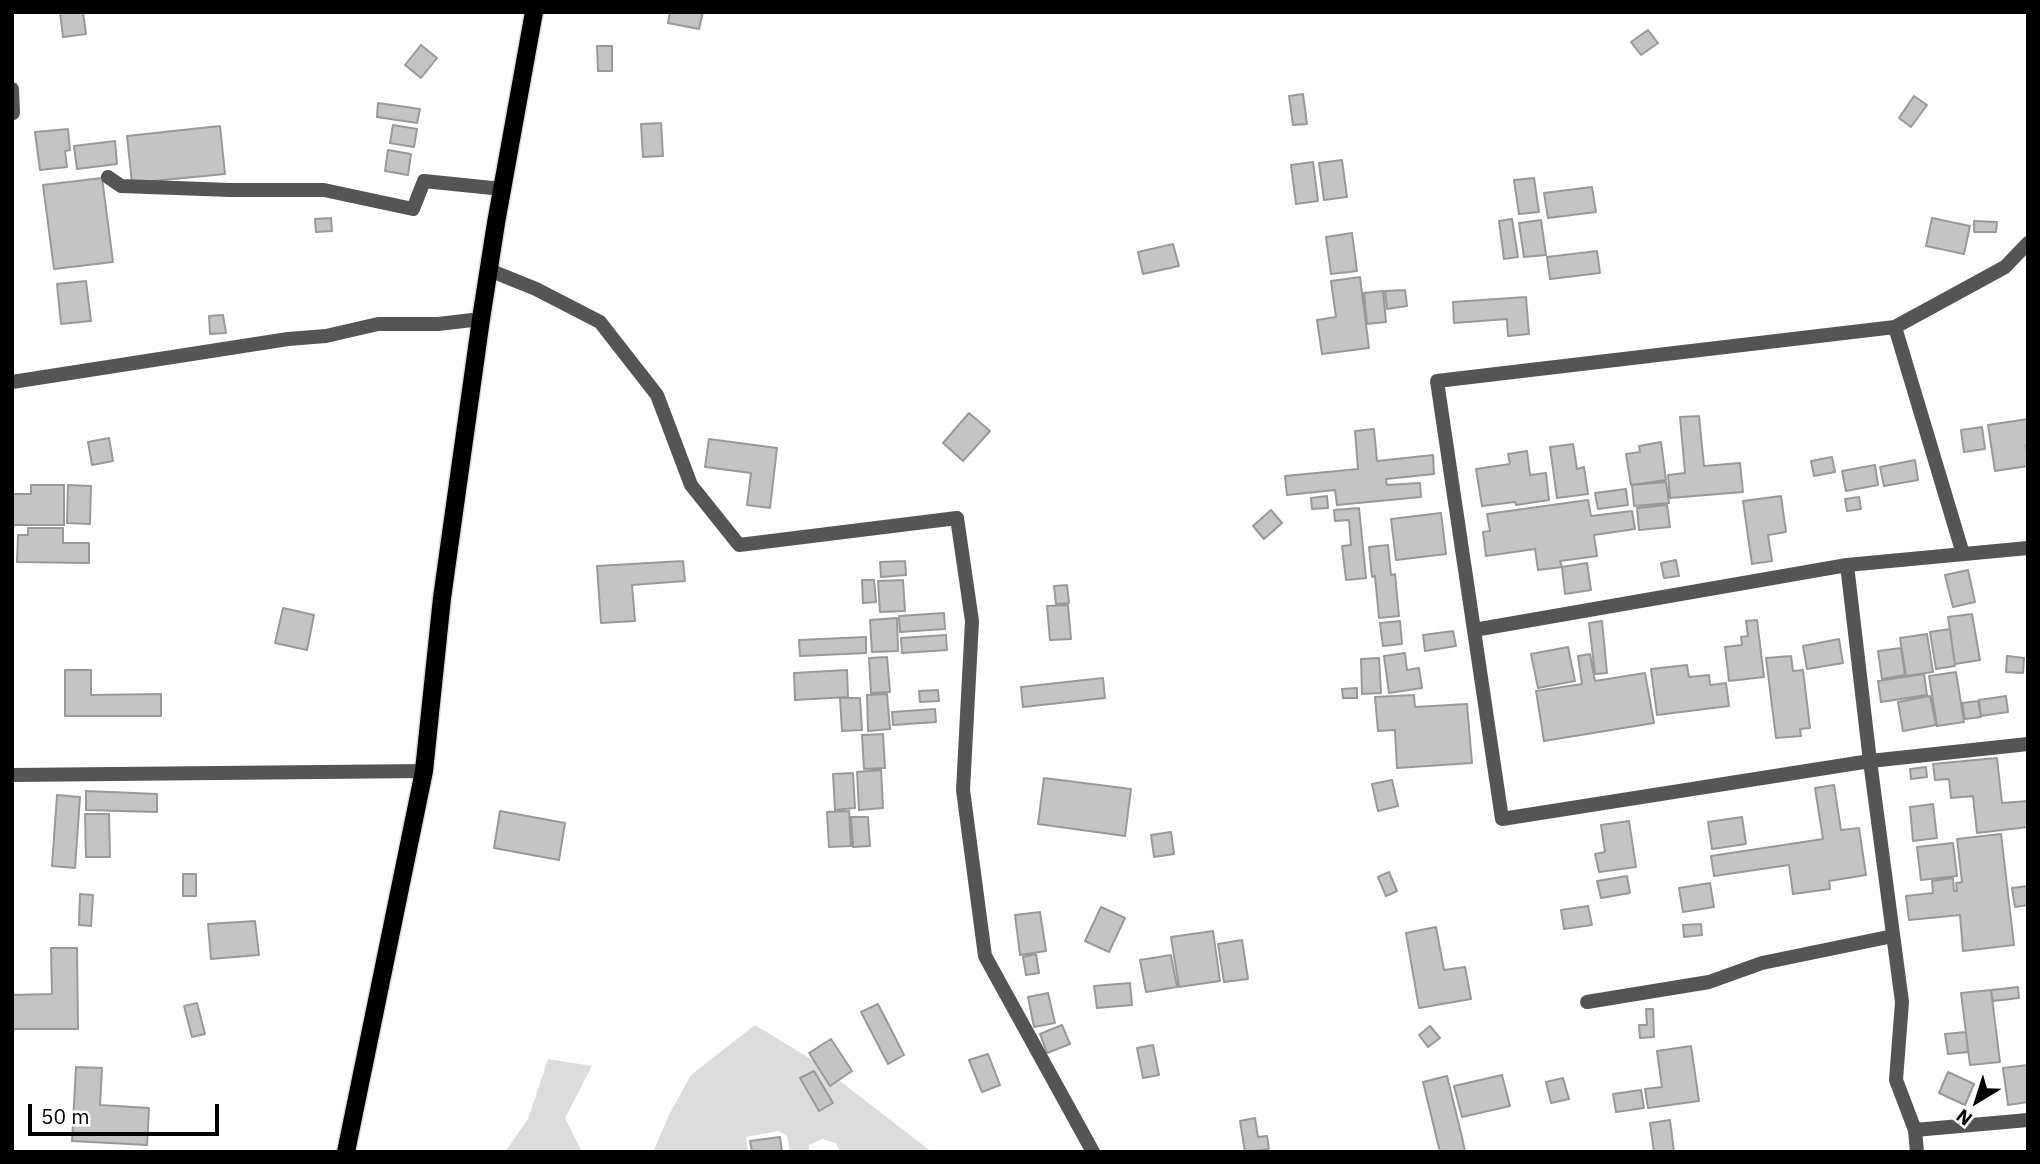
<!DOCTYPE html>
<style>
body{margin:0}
#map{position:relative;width:2040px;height:1164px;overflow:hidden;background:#fff;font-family:"IBM Plex Sans",sans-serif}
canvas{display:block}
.frame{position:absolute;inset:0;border:14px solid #000;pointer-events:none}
.north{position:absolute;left:1942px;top:1066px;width:70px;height:70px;-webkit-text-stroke:5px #fff;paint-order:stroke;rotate:218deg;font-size:19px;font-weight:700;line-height:28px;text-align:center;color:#000}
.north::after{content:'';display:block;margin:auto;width:24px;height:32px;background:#000;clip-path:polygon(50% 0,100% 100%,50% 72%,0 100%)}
.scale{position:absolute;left:28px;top:1104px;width:191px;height:32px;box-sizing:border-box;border:4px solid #000;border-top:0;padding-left:9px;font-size:21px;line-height:24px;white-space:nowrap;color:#000;-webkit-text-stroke:5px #fff;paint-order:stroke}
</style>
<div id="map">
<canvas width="2040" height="1164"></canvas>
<div class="frame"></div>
<div class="north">N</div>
<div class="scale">50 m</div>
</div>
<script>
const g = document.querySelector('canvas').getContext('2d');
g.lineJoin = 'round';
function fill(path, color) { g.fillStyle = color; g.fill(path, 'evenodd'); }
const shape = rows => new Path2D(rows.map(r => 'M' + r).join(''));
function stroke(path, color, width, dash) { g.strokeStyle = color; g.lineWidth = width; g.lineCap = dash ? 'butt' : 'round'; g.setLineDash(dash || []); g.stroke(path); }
fill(shape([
 [755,1025,814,1061,932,1152,840,1152,836,1143,822,1139,809,1145,809,1152,790,1152,787,1136,779,1131,746,1137,748,1152,653,1152,669,1115,691,1075],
 [548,1059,592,1066,565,1118,582,1152,505,1152,528,1119]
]), '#dcdcdc');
const building = shape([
 [60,12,83,12,86,34,63,37,60,12],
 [670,12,703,12,699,29,668,23,670,12],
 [1648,30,1658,43,1641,55,1631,42,1648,30],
 [421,45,437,58,421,78,405,65,421,45],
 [597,46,612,46,612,71,598,71,597,46],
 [1303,94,1307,124,1293,125,1289,96,1303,94],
 [1914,96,1927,105,1911,127,1899,118,1914,96],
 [378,103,420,109,417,123,377,117,378,103],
 [661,123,663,156,643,157,641,124,661,123],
 [393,125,417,129,414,147,390,143,393,125],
 [220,126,225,174,132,183,127,136,220,126],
 [68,129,70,150,65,151,67,167,40,170,35,132,68,129],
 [115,141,117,164,77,169,74,146,115,141],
 [388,150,411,154,408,175,385,171,388,150],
 [1342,160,1347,197,1324,200,1319,163,1342,160],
 [1313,162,1318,201,1296,204,1291,165,1313,162],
 [102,178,113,262,54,269,43,185,102,178],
 [1534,178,1539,212,1519,214,1514,180,1534,178],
 [1592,187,1596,212,1548,218,1544,193,1592,187],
 [331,218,332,231,316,232,315,219,331,218],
 [1932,218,1970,226,1964,254,1926,246,1932,218],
 [1512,219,1518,257,1504,259,1499,221,1512,219],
 [1541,220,1546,255,1524,257,1519,223,1541,220],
 [1974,221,1997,222,1996,232,1974,232,1974,221],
 [1352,233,1357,271,1331,274,1326,237,1352,233],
 [1173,244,1179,266,1143,274,1138,252,1173,244],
 [1597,251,1600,273,1550,279,1547,257,1597,251],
 [1360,277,1369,348,1322,354,1317,320,1336,317,1331,281,1360,277],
 [86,281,91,321,61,324,57,284,86,281],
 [1405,290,1407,306,1387,309,1385,291,1405,290],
 [1383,291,1386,322,1367,324,1364,293,1383,291],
 [1526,297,1529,334,1508,336,1507,319,1454,323,1453,302,1526,297],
 [223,315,226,333,210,334,209,316,223,315],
 [969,413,990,431,963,461,943,443,969,413],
 [1699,416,1704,466,1740,463,1743,492,1670,498,1668,475,1685,473,1680,417,1699,416],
 [2028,419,2028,445,2026,445,2028,466,1995,471,1988,425,2028,419],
 [1982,427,1985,449,1964,452,1961,430,1982,427],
 [1374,429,1377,461,1433,455,1434,474,1386,479,1387,485,1420,483,1421,497,1337,505,1335,490,1287,495,1285,476,1358,469,1355,431,1374,429],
 [109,438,113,461,92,465,88,442,109,438],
 [709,439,777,448,770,508,747,505,751,473,705,467,709,439],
 [1661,442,1666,480,1631,485,1626,454,1640,452,1639,446,1661,442],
 [1573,444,1577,469,1584,467,1588,494,1557,498,1550,447,1573,444],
 [1527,451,1530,475,1546,473,1549,500,1516,505,1515,502,1482,506,1476,469,1510,464,1508,454,1527,451],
 [1832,457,1835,472,1814,476,1811,461,1832,457],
 [1915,460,1918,480,1884,486,1880,467,1915,460],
 [1875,465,1878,485,1846,491,1842,471,1875,465],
 [1666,482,1669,503,1634,506,1632,485,1666,482],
 [31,485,64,485,64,525,13,525,13,494,31,494,31,485],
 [68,485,91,486,90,524,67,523,68,485],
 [1626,489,1628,505,1598,509,1595,493,1626,489],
 [1327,496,1328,508,1312,509,1311,498,1327,496],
 [1781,496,1786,532,1768,535,1772,561,1752,564,1743,501,1781,496],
 [1859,497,1861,509,1847,511,1845,499,1859,497],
 [1588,500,1591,516,1632,511,1635,529,1594,535,1597,556,1560,561,1562,567,1538,570,1535,549,1486,556,1483,532,1490,531,1487,514,1588,500],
 [1667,505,1670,527,1639,530,1637,508,1667,505],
 [1359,508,1366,578,1346,580,1342,546,1351,545,1349,520,1335,521,1334,510,1359,508],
 [1271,510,1282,523,1264,539,1253,526,1271,510],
 [1441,513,1446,554,1396,560,1391,519,1441,513],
 [28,528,63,528,63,543,89,543,89,563,17,562,18,535,28,535,28,528],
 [1388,545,1391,575,1395,574,1399,616,1379,618,1375,576,1372,577,1369,547,1388,545],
 [1676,560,1679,576,1664,578,1661,563,1676,560],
 [683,561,685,581,632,585,635,621,601,623,597,566,683,561],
 [905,561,906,575,881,577,880,562,905,561],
 [1587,563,1591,590,1565,594,1562,567,1587,563],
 [1968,570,1975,602,1953,607,1945,575,1968,570],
 [862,580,874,580,876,602,863,603,862,580],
 [903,580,905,611,880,612,878,581,903,580],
 [1067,585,1069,603,1056,604,1054,586,1067,585],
 [1068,605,1071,639,1050,640,1047,606,1068,605],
 [283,608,314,615,307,650,275,643,283,608],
 [944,613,945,629,900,632,899,616,944,613],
 [1972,614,1980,660,1955,664,1948,617,1972,614],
 [897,618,898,651,872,652,870,620,897,618],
 [1757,620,1764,677,1729,681,1725,647,1742,645,1741,637,1748,636,1746,621,1757,620],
 [1400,621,1402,644,1383,646,1380,623,1400,621],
 [1602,621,1607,673,1595,674,1589,623,1602,621],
 [1950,629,1955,666,1936,669,1930,632,1950,629],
 [1453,631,1456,646,1425,651,1423,635,1453,631],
 [1927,634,1933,672,1906,676,1900,638,1927,634],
 [946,635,947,650,902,653,901,638,946,635],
 [866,637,866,653,800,656,799,640,866,637],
 [1839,639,1843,663,1807,669,1803,646,1839,639],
 [1568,647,1575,681,1538,688,1531,654,1568,647],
 [1901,648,1905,675,1882,679,1878,651,1901,648],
 [1405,653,1407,670,1419,668,1422,688,1389,693,1384,656,1405,653],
 [1590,654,1595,681,1645,673,1654,723,1544,741,1536,691,1582,684,1578,656,1590,654],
 [1791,656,1793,671,1803,670,1810,728,1800,729,1801,736,1776,738,1766,658,1791,656],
 [2007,656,2024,658,2023,673,2006,672,2007,656],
 [887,657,890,692,871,693,869,658,887,657],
 [1379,658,1381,693,1362,694,1361,659,1379,658],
 [1687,665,1689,677,1709,675,1710,685,1726,683,1729,706,1657,715,1651,669,1687,665],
 [65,670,91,670,91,695,161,694,161,716,65,716,65,670],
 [847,670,848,697,795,700,794,673,847,670],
 [1956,672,1964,722,1937,726,1929,676,1956,672],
 [1924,674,1927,695,1881,702,1878,681,1924,674],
 [1103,678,1105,698,1023,707,1021,687,1103,678],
 [1357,688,1357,698,1343,698,1342,689,1357,688],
 [938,690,939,701,920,702,919,691,938,690],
 [887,694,890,729,868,731,867,695,887,694],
 [1414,695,1415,707,1467,704,1472,763,1397,768,1395,730,1378,731,1375,697,1414,695],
 [1930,696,1936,725,1903,731,1898,702,1930,696],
 [2006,696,2008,712,1981,716,1979,700,2006,696],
 [840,698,860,698,862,730,842,731,840,698],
 [1978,701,1981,717,1965,719,1962,703,1978,701],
 [935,709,936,722,893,725,892,712,935,709],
 [883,734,885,768,864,769,862,735,883,734],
 [1997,758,2002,803,2028,801,2028,827,1977,833,1973,796,1951,798,1949,779,1935,780,1933,764,1997,758],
 [1926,767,1927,777,1911,779,1910,769,1926,767],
 [881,770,883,808,859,810,857,772,881,770],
 [853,773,855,808,835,810,833,774,853,773],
 [1044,778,1131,789,1125,836,1038,824,1044,778],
 [1392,780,1398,806,1378,811,1372,784,1392,780],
 [1834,785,1841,830,1859,828,1866,875,1829,881,1830,889,1793,894,1789,865,1714,876,1711,856,1823,839,1815,788,1834,785],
 [86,791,157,794,157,812,86,810,86,791],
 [57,795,80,797,75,868,52,866,57,795],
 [1933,804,1937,838,1913,841,1910,807,1933,804],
 [500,811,565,823,559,860,494,848,500,811],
 [849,811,851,846,829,847,827,812,849,811],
 [85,814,109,814,110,857,86,857,85,814],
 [851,817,868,817,870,846,853,847,851,817],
 [1742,817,1746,844,1712,849,1708,822,1742,817],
 [1629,821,1636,867,1599,872,1595,854,1605,852,1601,825,1629,821],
 [1171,832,1174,854,1154,857,1151,835,1171,832],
 [2001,834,2014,945,1963,951,1960,915,1909,920,1906,896,1933,893,1932,881,1953,878,1954,891,1957,891,1956,883,1962,882,1957,839,2001,834],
 [1953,843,1957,876,1921,880,1917,847,1953,843],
 [1389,872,1397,891,1386,896,1378,877,1389,872],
 [183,874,196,874,196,896,183,896,183,874],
 [1627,876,1630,893,1601,898,1597,881,1627,876],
 [1710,883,1714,907,1683,912,1679,888,1710,883],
 [2028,886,2028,905,2015,907,2012,888,2028,886],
 [80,894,93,895,91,926,79,925,80,894],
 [1588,906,1592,925,1564,929,1561,910,1588,906],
 [1101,907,1125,918,1109,952,1085,941,1101,907],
 [1040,912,1046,951,1020,955,1015,915,1040,912],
 [255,921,259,955,211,959,208,924,255,921],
 [1701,924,1702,935,1684,937,1683,925,1701,924],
 [1436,927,1444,970,1465,967,1471,999,1419,1008,1406,933,1436,927],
 [1213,931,1220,981,1179,987,1171,937,1213,931],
 [1242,940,1248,979,1224,982,1218,944,1242,940],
 [51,948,77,948,78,1029,12,1029,12,995,52,994,51,948],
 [1036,954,1039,973,1026,975,1023,957,1036,954],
 [1171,955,1177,987,1146,992,1140,960,1171,955],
 [1130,983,1132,1005,1097,1008,1094,986,1130,983],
 [2018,987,2019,998,1993,1001,1991,990,2018,987],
 [1991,990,2000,1062,1970,1065,1961,993,1991,990],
 [1048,993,1055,1023,1034,1027,1028,997,1048,993],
 [197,1003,205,1034,192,1037,184,1006,197,1003],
 [878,1004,904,1055,888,1064,861,1012,878,1004],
 [1646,1009,1653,1009,1654,1037,1640,1038,1639,1025,1647,1025,1646,1009],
 [1062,1025,1070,1044,1047,1053,1040,1034,1062,1025],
 [1430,1026,1440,1038,1428,1047,1419,1035,1430,1026],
 [1966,1032,1968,1052,1948,1054,1945,1034,1966,1032],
 [831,1039,852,1071,830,1086,809,1053,831,1039],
 [1153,1045,1159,1075,1143,1078,1137,1048,1153,1045],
 [1691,1046,1699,1101,1648,1108,1645,1089,1662,1087,1657,1051,1691,1046],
 [988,1054,1000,1085,982,1092,969,1060,988,1054],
 [2028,1065,2028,1102,2008,1105,2003,1068,2028,1065],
 [76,1067,102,1068,100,1105,149,1108,147,1145,72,1141,76,1067],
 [814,1071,833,1103,819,1111,800,1078,814,1071],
 [1948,1072,1974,1084,1965,1105,1939,1093,1948,1072],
 [1502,1075,1510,1106,1462,1117,1454,1086,1502,1075],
 [1447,1076,1462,1137,1465,1152,1440,1152,1423,1082,1447,1076],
 [1563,1078,1569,1099,1551,1103,1546,1082,1563,1078],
 [1641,1090,1644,1108,1616,1112,1613,1094,1641,1090],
 [1255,1118,1258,1137,1267,1136,1269,1149,1245,1152,1240,1121,1255,1118],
 [1670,1120,1674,1152,1654,1152,1650,1123,1670,1120],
 [780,1137,782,1152,752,1152,750,1141,780,1137]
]);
fill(building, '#c4c4c4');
stroke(building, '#999', 2);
const primary = shape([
 [346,1152,424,771,442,598,481,319,496,223,534,12]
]);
stroke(primary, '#dbdbdb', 21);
stroke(shape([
 [12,89,13,113],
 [108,177,121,186,230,190,324,190,413,209,424,181,502,189],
 [489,270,536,289,600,322,657,395,691,485,739,545,957,518,972,621,963,790,985,956,1093,1152],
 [1895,327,1437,381,1502,819,1870,761,2028,744],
 [12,382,288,339,326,336,378,324,438,324,481,319],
 [1963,554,1895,327,2005,267,2028,243],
 [1474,630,1847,565],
 [12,775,424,771],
 [1587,1002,1709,982,1762,963,1893,936],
 [1915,1130,2028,1120],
 [1917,1152,1915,1130,1896,1080,1902,1002,1870,761,1847,565,2028,548]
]), '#555', 14);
stroke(primary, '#000', 18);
</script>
